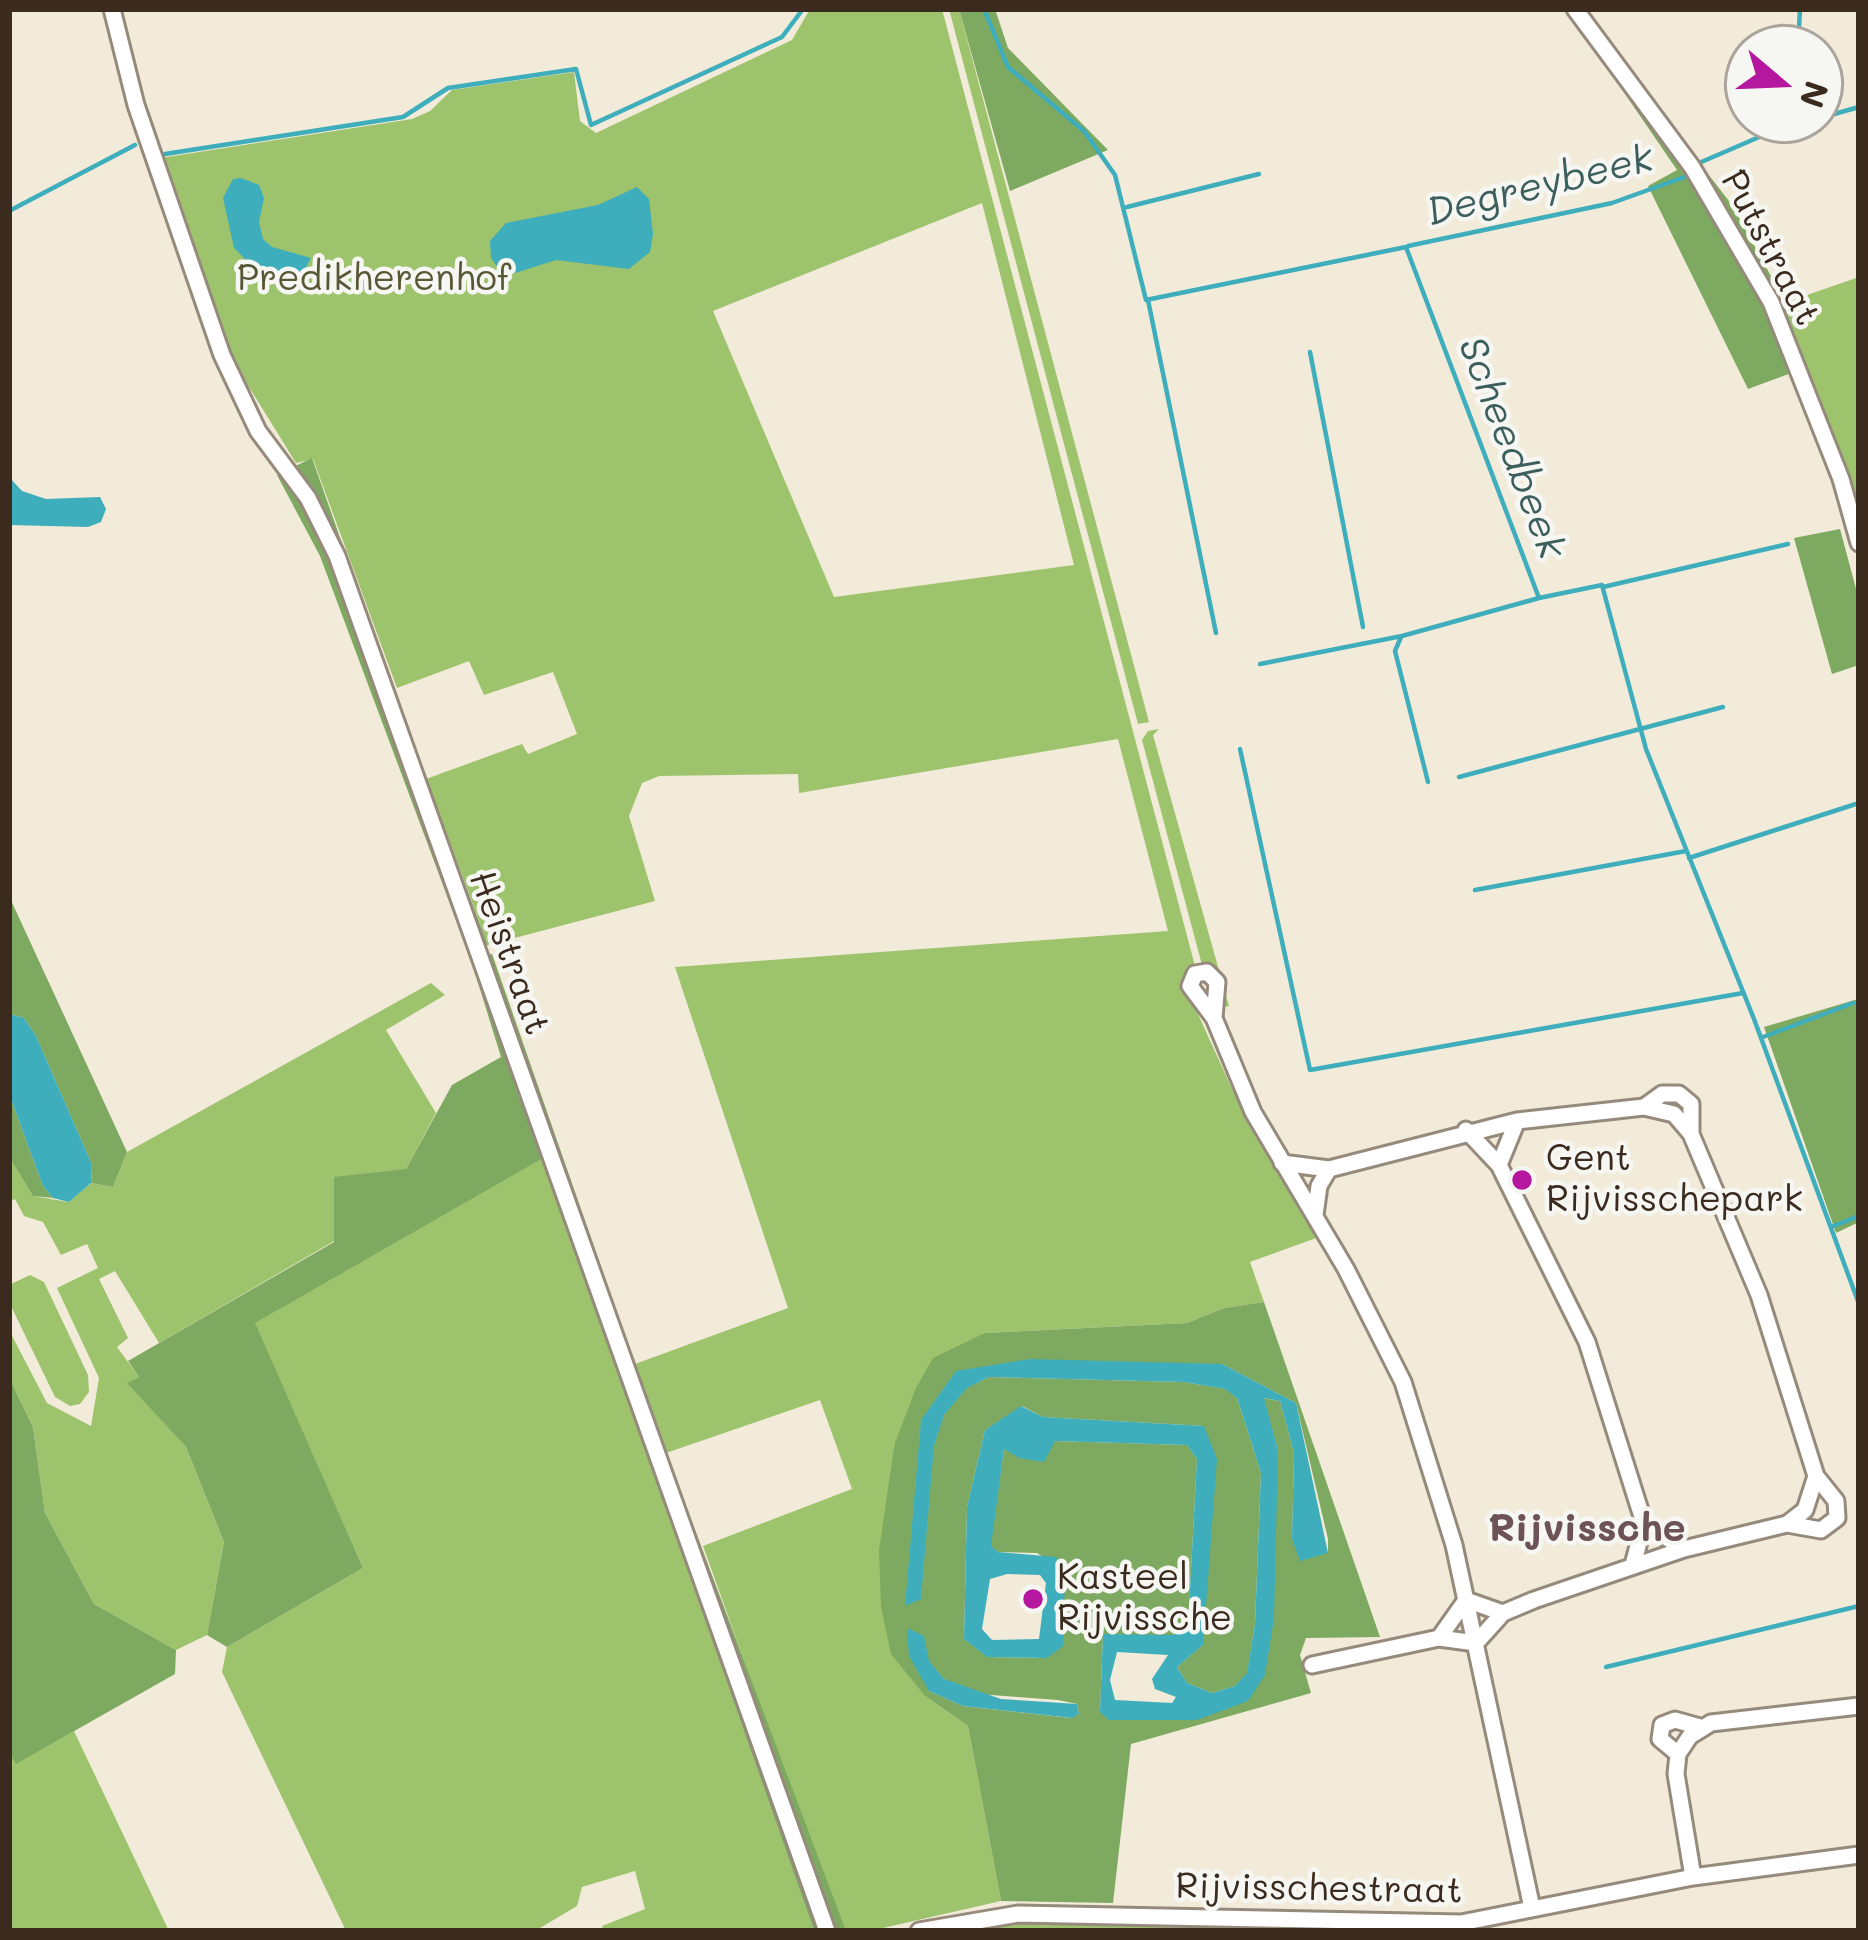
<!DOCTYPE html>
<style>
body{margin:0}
#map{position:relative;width:1868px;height:1940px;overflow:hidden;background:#f2ebd9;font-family:Mali,sans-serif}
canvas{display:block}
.frame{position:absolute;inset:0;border:12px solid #3b2a1e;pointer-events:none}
.north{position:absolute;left:1724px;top:24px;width:120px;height:120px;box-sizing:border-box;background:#f6f6f2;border:3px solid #aba49d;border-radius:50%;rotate:109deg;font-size:33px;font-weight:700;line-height:48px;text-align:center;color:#3b2a1e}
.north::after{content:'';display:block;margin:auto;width:42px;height:54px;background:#b5179e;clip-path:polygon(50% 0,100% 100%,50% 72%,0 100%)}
</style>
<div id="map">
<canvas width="1868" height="1940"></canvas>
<div class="frame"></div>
<div class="north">N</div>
</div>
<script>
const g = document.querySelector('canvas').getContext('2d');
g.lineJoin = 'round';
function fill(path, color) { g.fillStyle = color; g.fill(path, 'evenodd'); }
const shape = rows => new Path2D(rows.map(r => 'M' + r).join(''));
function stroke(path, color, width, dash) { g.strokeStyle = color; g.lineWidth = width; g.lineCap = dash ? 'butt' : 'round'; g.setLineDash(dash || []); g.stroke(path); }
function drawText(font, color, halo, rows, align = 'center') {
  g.font = font + ' Mali,sans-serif'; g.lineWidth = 9; g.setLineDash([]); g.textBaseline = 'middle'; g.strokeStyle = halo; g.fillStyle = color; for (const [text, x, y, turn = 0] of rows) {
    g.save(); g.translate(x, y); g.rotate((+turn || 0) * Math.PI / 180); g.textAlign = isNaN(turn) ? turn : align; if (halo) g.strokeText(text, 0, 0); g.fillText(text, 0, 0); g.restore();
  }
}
fill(shape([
 [810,9,942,9,1195,966,1187,990,1233,1091,1319,1237,1250,1262,1264,1302,1224,1308,1187,1323,985,1333,925,1696,968,1726,1001,1901,870,1931,846,1931,838,1922,703,1546,852,1489,820,1400,666,1453,635,1364,788,1308,675,967,1168,931,1118,739,799,793,798,774,659,776,642,783,629,816,655,901,488,945,426,779,522,744,528,754,577,734,553,672,484,695,469,661,397,688,313,459,296,463,236,366,160,158,412,119,430,111,452,90,574,72,580,121,596,133,792,40],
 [982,203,1074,565,834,597,713,311],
 [949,9,959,9,1149,722,1138,724],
 [1859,277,1859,513,1781,304],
 [1159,729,1153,735,1229,1006,1223,1007,1221,978,1202,965,1142,740,1148,731],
 [431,983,445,995,386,1030,436,1113,406,1169,334,1241,159,1343,115,1271,99,1279,128,1338,117,1347,139,1377,128,1383,186,1447,224,1542,207,1635,176,1650,94,1604,45,1513,33,1427,9,1377,9,1330,47,1403,91,1426,99,1378,57,1288,98,1268,87,1244,61,1255,43,1222,24,1216,15,1199,9,1202,9,1157,33,1196,69,1202,91,1183,113,1187,127,1152],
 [543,1157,814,1931,604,1931,602,1926,645,1909,635,1871,582,1887,577,1906,535,1931,346,1931,222,1672,227,1647,363,1568,254,1323],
 [30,1275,44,1282,88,1375,89,1392,80,1404,70,1406,55,1397,9,1302,11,1284],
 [74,1731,169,1931,9,1931,9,1751,17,1763],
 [1017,1923,1411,1931,956,1931]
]), '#9ec36d');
fill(shape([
 [959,9,995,9,1008,48,1108,150,1010,191],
 [1636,81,1732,205,1778,289,1763,296,1794,372,1748,389,1648,186,1677,170,1623,91],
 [312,458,431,796,488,945,468,952,320,556,277,475],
 [1840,529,1859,600,1859,665,1832,674,1794,538],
 [9,896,127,1152,113,1187,91,1183,92,1165,36,1036,24,1018,9,1014],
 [492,954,666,1453,846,1931,814,1931,543,1158,255,1323,363,1568,227,1647,207,1635,224,1542,186,1447,127,1383,139,1377,128,1361,334,1242,334,1177,406,1169,452,1085,501,1057,471,960],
 [1858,999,1859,1222,1836,1233,1764,1027],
 [9,1094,43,1186,53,1198,33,1196,9,1157],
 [1264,1302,1380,1637,1306,1638,1300,1655,1311,1693,1131,1744,1113,1903,1001,1901,968,1726,925,1696,891,1654,881,1607,879,1550,888,1488,895,1443,916,1388,933,1358,985,1333,1187,1323,1224,1308],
 [1222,1364,1296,1403,1328,1539,1328,1552,1292,1539,1294,1453,1280,1401,1263,1398,1278,1450,1248,1701,1100,1712,1103,1635,1173,1635,1188,1626,1197,1459,1187,1445,1055,1441,1004,1449,990,1546,998,1552,1037,1553,1065,1571,1047,1658,988,1657,964,1639,967,1507,985,1430,1022,1406,1043,1417,1204,1426,1203,1645,1177,1667,1187,1683,1212,1693,1235,1686,1247,1674,1255,1624,1261,1473,1237,1398,1226,1389,1184,1382,989,1377,967,1388,944,1415,934,1446,921,1599,905,1605,921,1420,956,1371],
 [929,1662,944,1679,978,1694,1058,1700,1077,1704,1079,1714,1071,1718,963,1706,929,1691],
 [9,1377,33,1427,45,1513,94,1604,176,1650,175,1674,16,1764,9,1751]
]), '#7ea960');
fill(shape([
 [241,178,259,185,264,198,259,222,263,239,272,247,311,258,297,285,269,283,234,248,223,198,233,179],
 [637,187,649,199,653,234,650,252,629,269,556,260,512,274,501,272,491,258,490,241,506,223,598,205],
 [9,477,22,491,46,499,100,497,106,509,101,522,88,527,9,525],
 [9,1014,24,1018,36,1036,92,1165,91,1183,69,1202,53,1198,43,1186,9,1094],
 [1030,1359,1222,1364,1296,1403,1328,1553,1300,1561,1292,1539,1294,1453,1280,1401,1264,1398,1278,1450,1274,1618,1265,1675,1248,1701,1197,1720,1109,1720,1100,1712,1103,1634,1173,1635,1188,1626,1197,1459,1187,1445,1055,1441,1044,1462,1019,1458,1004,1449,991,1546,998,1552,1056,1557,1065,1571,1063,1646,1047,1658,987,1657,964,1639,967,1507,985,1430,1021,1406,1043,1417,1204,1426,1217,1459,1203,1645,1177,1667,1187,1683,1212,1693,1235,1686,1247,1673,1255,1624,1261,1473,1237,1398,1225,1389,1184,1382,989,1377,967,1388,944,1415,934,1446,921,1599,905,1606,921,1420,956,1371],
 [1007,1574,1040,1575,1046,1583,1039,1639,992,1640,982,1629,990,1579],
 [1117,1652,1168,1655,1152,1679,1155,1689,1176,1697,1172,1703,1115,1700,1110,1680],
 [907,1628,924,1636,929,1661,944,1679,1001,1699,1077,1704,1079,1714,1072,1718,963,1706,929,1691,909,1656]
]), '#3eadbc');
stroke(shape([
 [984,9,1008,67,1084,131,1115,175,1146,300,1406,247,1539,598,1602,585,1646,749,1754,1019,1859,1304],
 [1798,48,1800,9],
 [1820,118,1859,107],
 [1791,130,1814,120],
 [165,154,403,117,448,88,576,69,591,125,782,37,803,9],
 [1699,163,1780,128,1791,130,1792,120],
 [1127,207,1259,174],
 [9,211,135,145],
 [1408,246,1612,203,1687,176],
 [1148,300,1216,633],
 [1310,352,1363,627],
 [1603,587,1788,544],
 [1401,637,1395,651,1428,782],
 [1260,664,1402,636,1539,598],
 [1240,749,1310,1070,1743,993],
 [1459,777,1723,707],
 [1689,858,1859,803],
 [1475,890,1686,851],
 [1763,1037,1853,1003],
 [1831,1227,1859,1216],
 [1606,1667,1859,1606]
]), '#3eadbc', 4.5);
const minor = shape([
 [112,9,136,105,222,355,258,431,308,498,337,556,827,1931],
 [1575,9,1692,167,1771,302,1841,479,1859,543],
 [1214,1018,1190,986,1195,974,1207,972,1217,982,1214,1018,1253,1112,1346,1269,1403,1382,1454,1545,1532,1908],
 [1644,1107,1662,1094,1679,1094,1691,1104,1691,1134],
 [1466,1130,1499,1165,1587,1342,1644,1523,1633,1565],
 [1282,1163,1329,1169,1517,1121,1644,1107,1674,1114,1691,1134,1759,1295,1816,1476,1805,1510,1787,1524,1684,1549,1534,1600,1503,1613,1476,1643,1439,1638,1312,1665],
 [1499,1165,1517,1121],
 [1315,1215,1319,1186,1329,1169],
 [1644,1523,1684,1549],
 [1787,1524,1821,1530,1837,1518,1836,1501,1816,1476],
 [1439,1638,1466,1600,1503,1613],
 [1678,1754,1660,1739,1662,1725,1675,1720,1700,1727],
 [1693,1877,1676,1774,1678,1754,1690,1736,1711,1723,1859,1706],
 [919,1931,1018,1914,1461,1923,1693,1877,1859,1855]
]);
stroke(minor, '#968a7c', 21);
stroke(minor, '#fff', 15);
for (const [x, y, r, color] of [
 [1522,1180,12,"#b5179e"],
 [1033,1599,12,"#b5179e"]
]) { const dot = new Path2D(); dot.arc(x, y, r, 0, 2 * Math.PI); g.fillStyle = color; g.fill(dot); stroke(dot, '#f6f6f2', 4.5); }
drawText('36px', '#3b2a1e', '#f6f6f2', [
 ["Putstraat",1770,248,62],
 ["Heistraat",509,953,70],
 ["Rijvisschestraat",1319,1889,1]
]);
drawText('36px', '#595836', '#f6f6f2', [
 ["Predikherenhof",374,279]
]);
drawText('36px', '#3b2a1e', '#f6f6f2', [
 ["Gent",1546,1159],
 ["Rijvisschepark",1546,1200],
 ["Kasteel",1057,1578],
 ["Rijvissche",1057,1619]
], 'left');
drawText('italic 39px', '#3c5e5d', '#f6f6f2', [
 ["Degreybeek",1540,186,-14],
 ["Scheedbeek",1511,448,69]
]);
drawText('bold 39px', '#6d5356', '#f6f6f2', [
 ["Rijvissche",1587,1529]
]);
</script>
